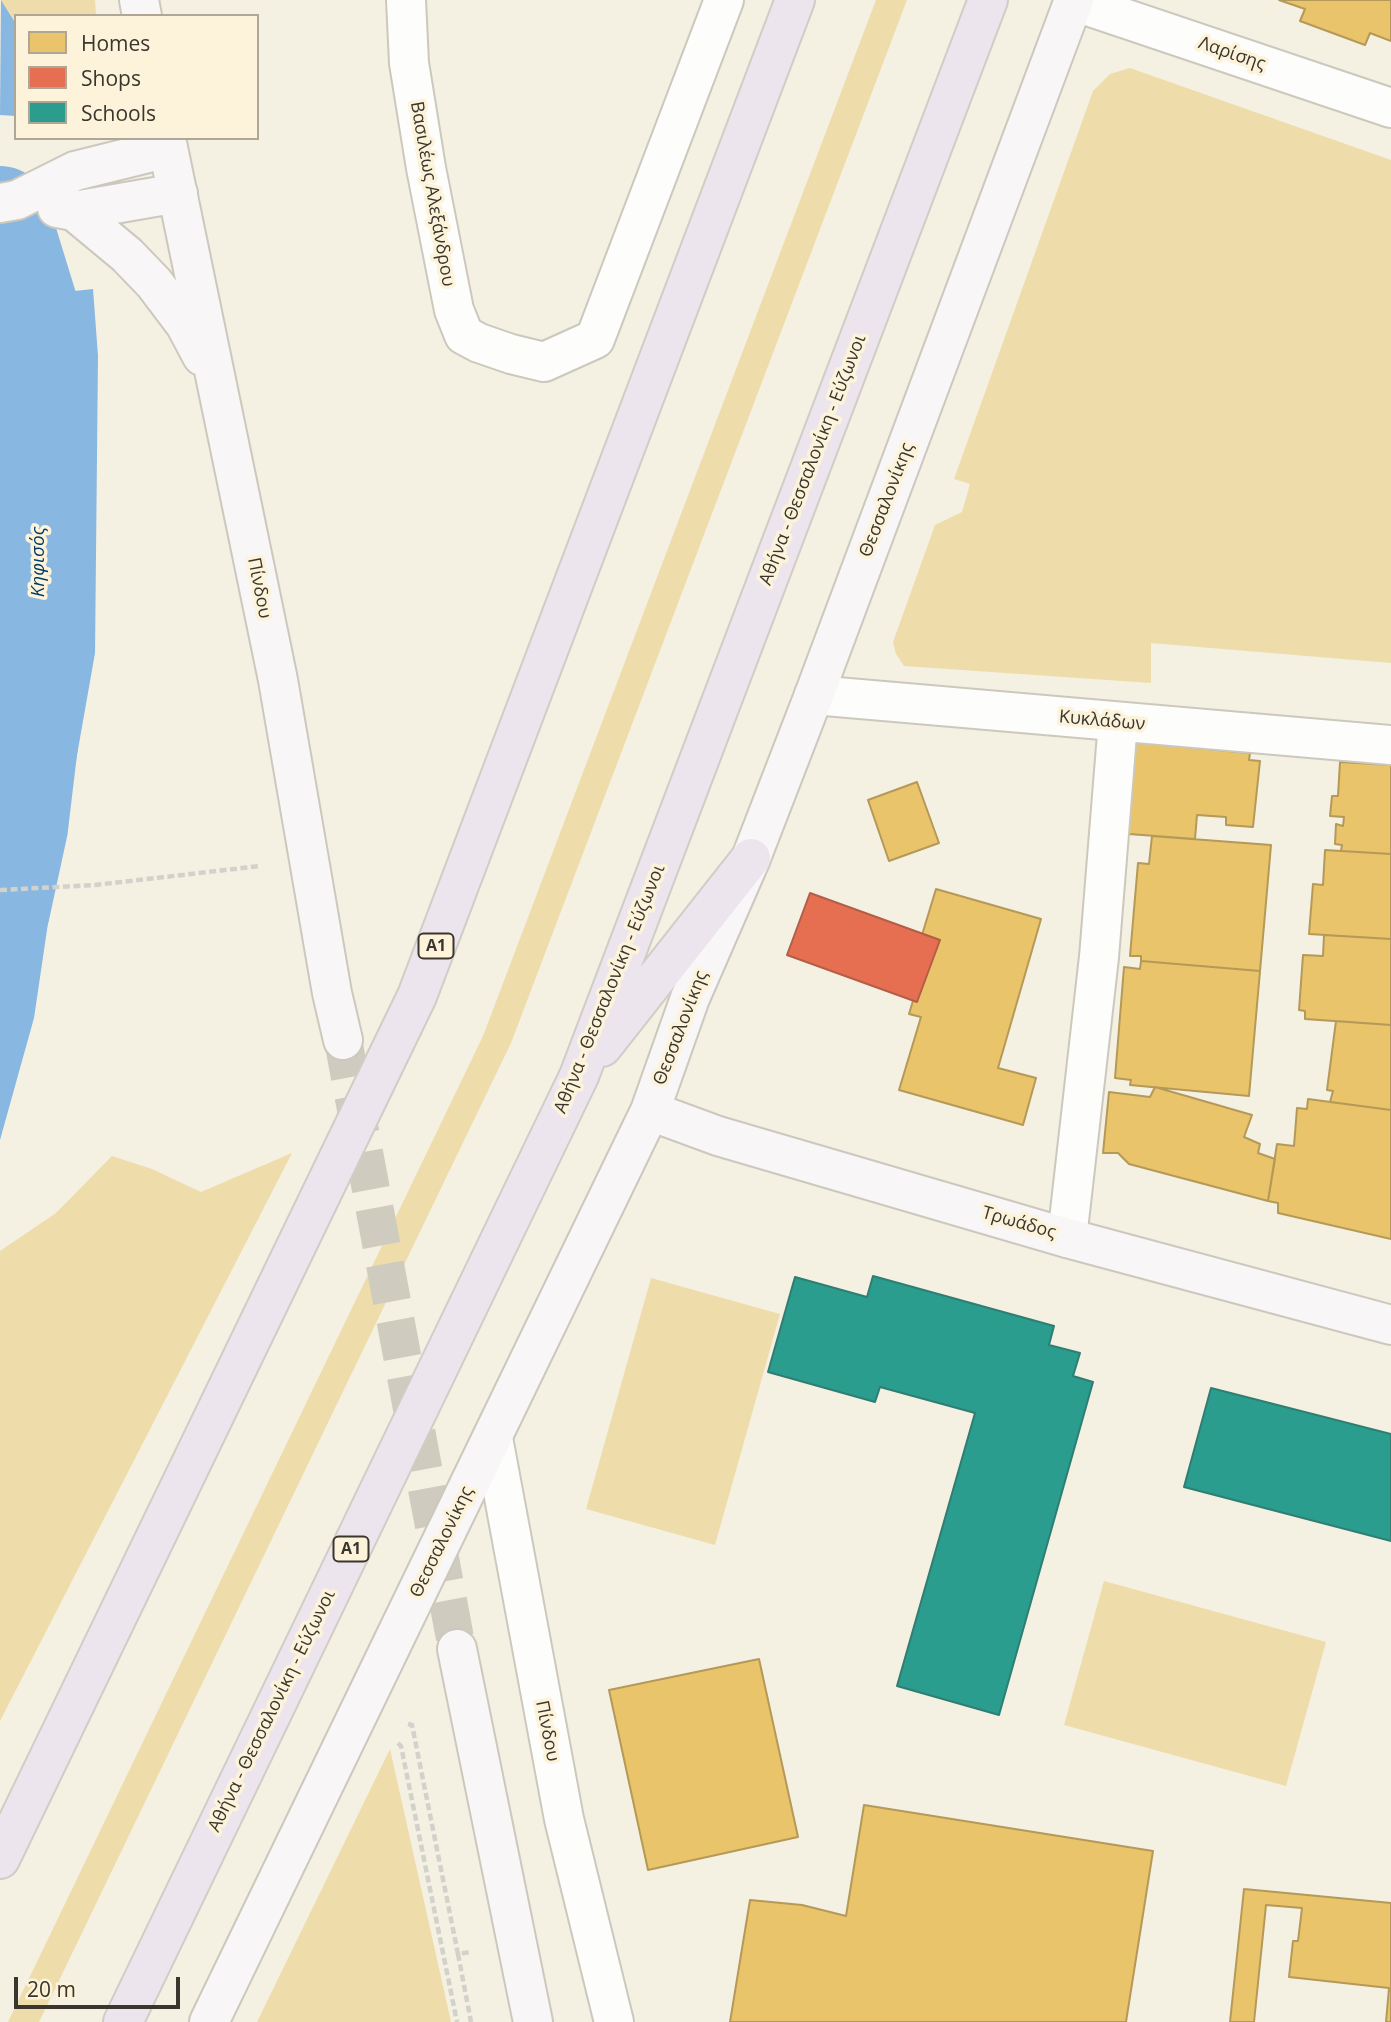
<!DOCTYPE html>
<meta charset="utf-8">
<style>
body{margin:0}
#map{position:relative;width:1391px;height:2022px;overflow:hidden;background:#f4f0e2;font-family:"Open Sans",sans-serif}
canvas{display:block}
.legend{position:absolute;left:14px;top:14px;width:245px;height:126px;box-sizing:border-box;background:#fcf3da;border:2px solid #aea795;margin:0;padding:9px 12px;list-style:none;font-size:21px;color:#3a362d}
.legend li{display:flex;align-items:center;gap:14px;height:35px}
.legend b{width:35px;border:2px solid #aea795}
.scale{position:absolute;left:14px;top:1977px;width:166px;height:32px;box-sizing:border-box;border:4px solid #3a362d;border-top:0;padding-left:9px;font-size:21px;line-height:24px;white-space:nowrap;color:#3a362d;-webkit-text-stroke:5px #fcf3da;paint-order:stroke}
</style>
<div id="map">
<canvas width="1391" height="2022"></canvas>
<ul class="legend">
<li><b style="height:19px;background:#e9c46a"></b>Homes</li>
<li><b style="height:19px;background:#e76f51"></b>Shops</li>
<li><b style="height:19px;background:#2a9d8f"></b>Schools</li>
</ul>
<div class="scale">20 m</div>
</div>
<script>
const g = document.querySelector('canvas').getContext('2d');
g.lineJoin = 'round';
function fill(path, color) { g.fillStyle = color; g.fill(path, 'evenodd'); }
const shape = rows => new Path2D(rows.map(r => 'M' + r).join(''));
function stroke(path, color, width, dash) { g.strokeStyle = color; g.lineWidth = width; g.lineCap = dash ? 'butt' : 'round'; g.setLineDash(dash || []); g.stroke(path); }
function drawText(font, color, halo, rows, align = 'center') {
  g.font = font + ' "Open Sans",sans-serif'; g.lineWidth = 7; g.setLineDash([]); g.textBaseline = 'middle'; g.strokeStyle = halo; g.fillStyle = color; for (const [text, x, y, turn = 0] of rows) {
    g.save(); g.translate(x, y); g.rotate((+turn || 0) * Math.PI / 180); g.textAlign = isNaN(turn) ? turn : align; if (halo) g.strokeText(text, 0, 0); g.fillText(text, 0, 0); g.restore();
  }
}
fill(shape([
 [1,0,95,0,96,16,16,16,16,24],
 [876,0,907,0,511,1043,39,2022,8,2022,483,1036],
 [1130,68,1391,160,1391,663,1151,643,1151,683,904,666,896,654,893,642,935,525,962,512,970,484,954,479,1093,91,1110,74],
 [292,1153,0,1721,0,1251,56,1213,112,1156,152,1169,201,1192],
 [651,1278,780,1314,715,1545,586,1509],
 [1104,1581,1326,1642,1286,1786,1064,1725],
 [390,1749,451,2022,257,2022]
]), '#eeddab');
fill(shape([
 [1,0,16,24,16,116,0,115],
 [93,289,98,356,95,653,62,840,0,837,0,299],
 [0,895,52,896,34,1018,0,1140]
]), '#88b7e1');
const homes = shape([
 [1279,0,1391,0,1391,41,1370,33,1365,45,1300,21,1305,9,1279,0],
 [1130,742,1250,753,1249,760,1260,761,1253,827,1226,825,1226,817,1197,815,1195,839,1129,834,1129,824,1123,823,1130,742],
 [1340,762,1391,765,1391,854,1341,851,1342,845,1335,844,1336,824,1343,826,1344,817,1330,816,1332,796,1338,796,1340,762],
 [917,782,939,843,889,861,868,800,917,782],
 [1152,836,1271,845,1260,971,1141,961,1141,956,1130,956,1138,863,1149,864,1152,836],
 [1325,850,1391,854,1391,939,1309,934,1313,884,1323,885,1325,850],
 [936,889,1041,919,998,1068,1036,1078,1023,1125,899,1090,921,1017,909,1014,932,938,922,935,936,889],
 [1324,935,1391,939,1391,1025,1305,1019,1305,1011,1299,1010,1303,955,1323,956,1324,935],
 [1141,961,1260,971,1249,1096,1130,1085,1131,1080,1115,1078,1124,967,1140,969,1141,961],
 [1336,1021,1391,1025,1391,1110,1330,1102,1333,1091,1327,1090,1336,1021],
 [1155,1087,1252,1115,1244,1137,1260,1144,1258,1153,1275,1159,1268,1201,1129,1164,1118,1153,1103,1153,1109,1092,1150,1097,1155,1087],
 [1308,1099,1391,1110,1391,1239,1278,1213,1278,1203,1268,1201,1277,1144,1294,1146,1297,1108,1307,1109,1308,1099],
 [759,1659,798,1837,648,1870,609,1690,759,1659],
 [864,1805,1153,1851,1126,2022,730,2022,750,1900,802,1905,846,1916,864,1805],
 [1244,1889,1391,1903,1391,2022,1386,2022,1389,1988,1289,1977,1293,1941,1298,1941,1302,1908,1266,1905,1254,2022,1230,2022,1244,1889]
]);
fill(homes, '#e9c46a');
stroke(homes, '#b49958', 2);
const shops = shape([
 [810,893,940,940,917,1002,787,955,810,893]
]);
fill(shops, '#e76f51');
stroke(shops, '#b35e46', 2);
const schools = shape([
 [873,1276,1054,1326,1049,1345,1080,1353,1073,1376,1093,1382,999,1715,897,1686,975,1413,880,1387,875,1402,768,1372,795,1277,867,1297,873,1276],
 [1211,1388,1391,1434,1391,1541,1184,1487,1211,1388]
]);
fill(schools, '#2a9d8f');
stroke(schools, '#2f7e72', 2);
stroke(shape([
 [0,216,29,310,39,395,39,435],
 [0,910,18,827,33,701]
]), '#88b7e1', 100);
stroke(shape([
 [343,1040,457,1649]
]), '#cfcbbe', 38, [38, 19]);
const street = shape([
 [406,0,409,63,426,168,454,310,464,335,479,343,511,354,544,362,595,339,724,0],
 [1073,1,1391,108],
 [814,695,1391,745],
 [1067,1238,1099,957,1118,722],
 [493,1438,564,1819,614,2022]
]);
const secondary = shape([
 [139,0,142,16],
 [166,138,278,680,332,993,343,1040],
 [0,203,17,200,75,171,168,148],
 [57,208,74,211,178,193],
 [74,211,127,255,154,283,185,324,202,356],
 [650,1111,718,1136,1067,1238,1391,1325],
 [457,1649,533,2022],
 [209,2022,650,1111,690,998,751,858,814,695,1074,0]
]);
const highway = shape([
 [602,1047,751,858],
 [0,1859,417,996,795,0],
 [123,2022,579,1076,988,0]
]);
stroke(street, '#ccc8be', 42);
stroke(secondary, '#ccc8be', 42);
stroke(highway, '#d0cdc7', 42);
stroke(shape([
 [0,890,95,885,260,866],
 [408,1724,412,1725,458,1954,470,1952],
 [398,1743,401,1746,457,2022],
 [458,1954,471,2022]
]), '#d3d1cb', 4.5, [7, 3.5]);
stroke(street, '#fdfdfb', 38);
stroke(secondary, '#f8f6f6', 38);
stroke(highway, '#ece5ee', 38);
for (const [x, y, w] of [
 [436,946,35],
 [351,1549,35]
]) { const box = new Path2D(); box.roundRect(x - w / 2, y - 12.5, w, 25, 5); g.fillStyle = '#fcf3da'; g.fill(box); stroke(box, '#3a362d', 2); }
drawText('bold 16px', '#3a362d', null, [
 ["Α1",436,946],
 ["Α1",351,1549]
]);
drawText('18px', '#3a362d', '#fcf3da', [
 ["Λαρίσης",1232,54,19],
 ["Βασιλέως Αλεξάνδρου",432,194,80],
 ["Αθήνα - Θεσσαλονίκη - Εύζωνοι",813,460,-69],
 ["Θεσσαλονίκης",887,500,-69],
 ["Πίνδου",259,588,79],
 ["Κυκλάδων",1102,721,5],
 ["Αθήνα - Θεσσαλονίκη - Εύζωνοι",610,989,-68],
 ["Θεσσαλονίκης",681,1028,-69],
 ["Τρωάδος",1019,1223,16],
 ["Θεσσαλονίκης",442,1542,-64],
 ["Αθήνα - Θεσσαλονίκη - Εύζωνοι",272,1711,-64],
 ["Πίνδου",547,1731,79]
]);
drawText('italic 19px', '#033a64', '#fcf3da', [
 ["Κηφισός",39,562,-90]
]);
</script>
